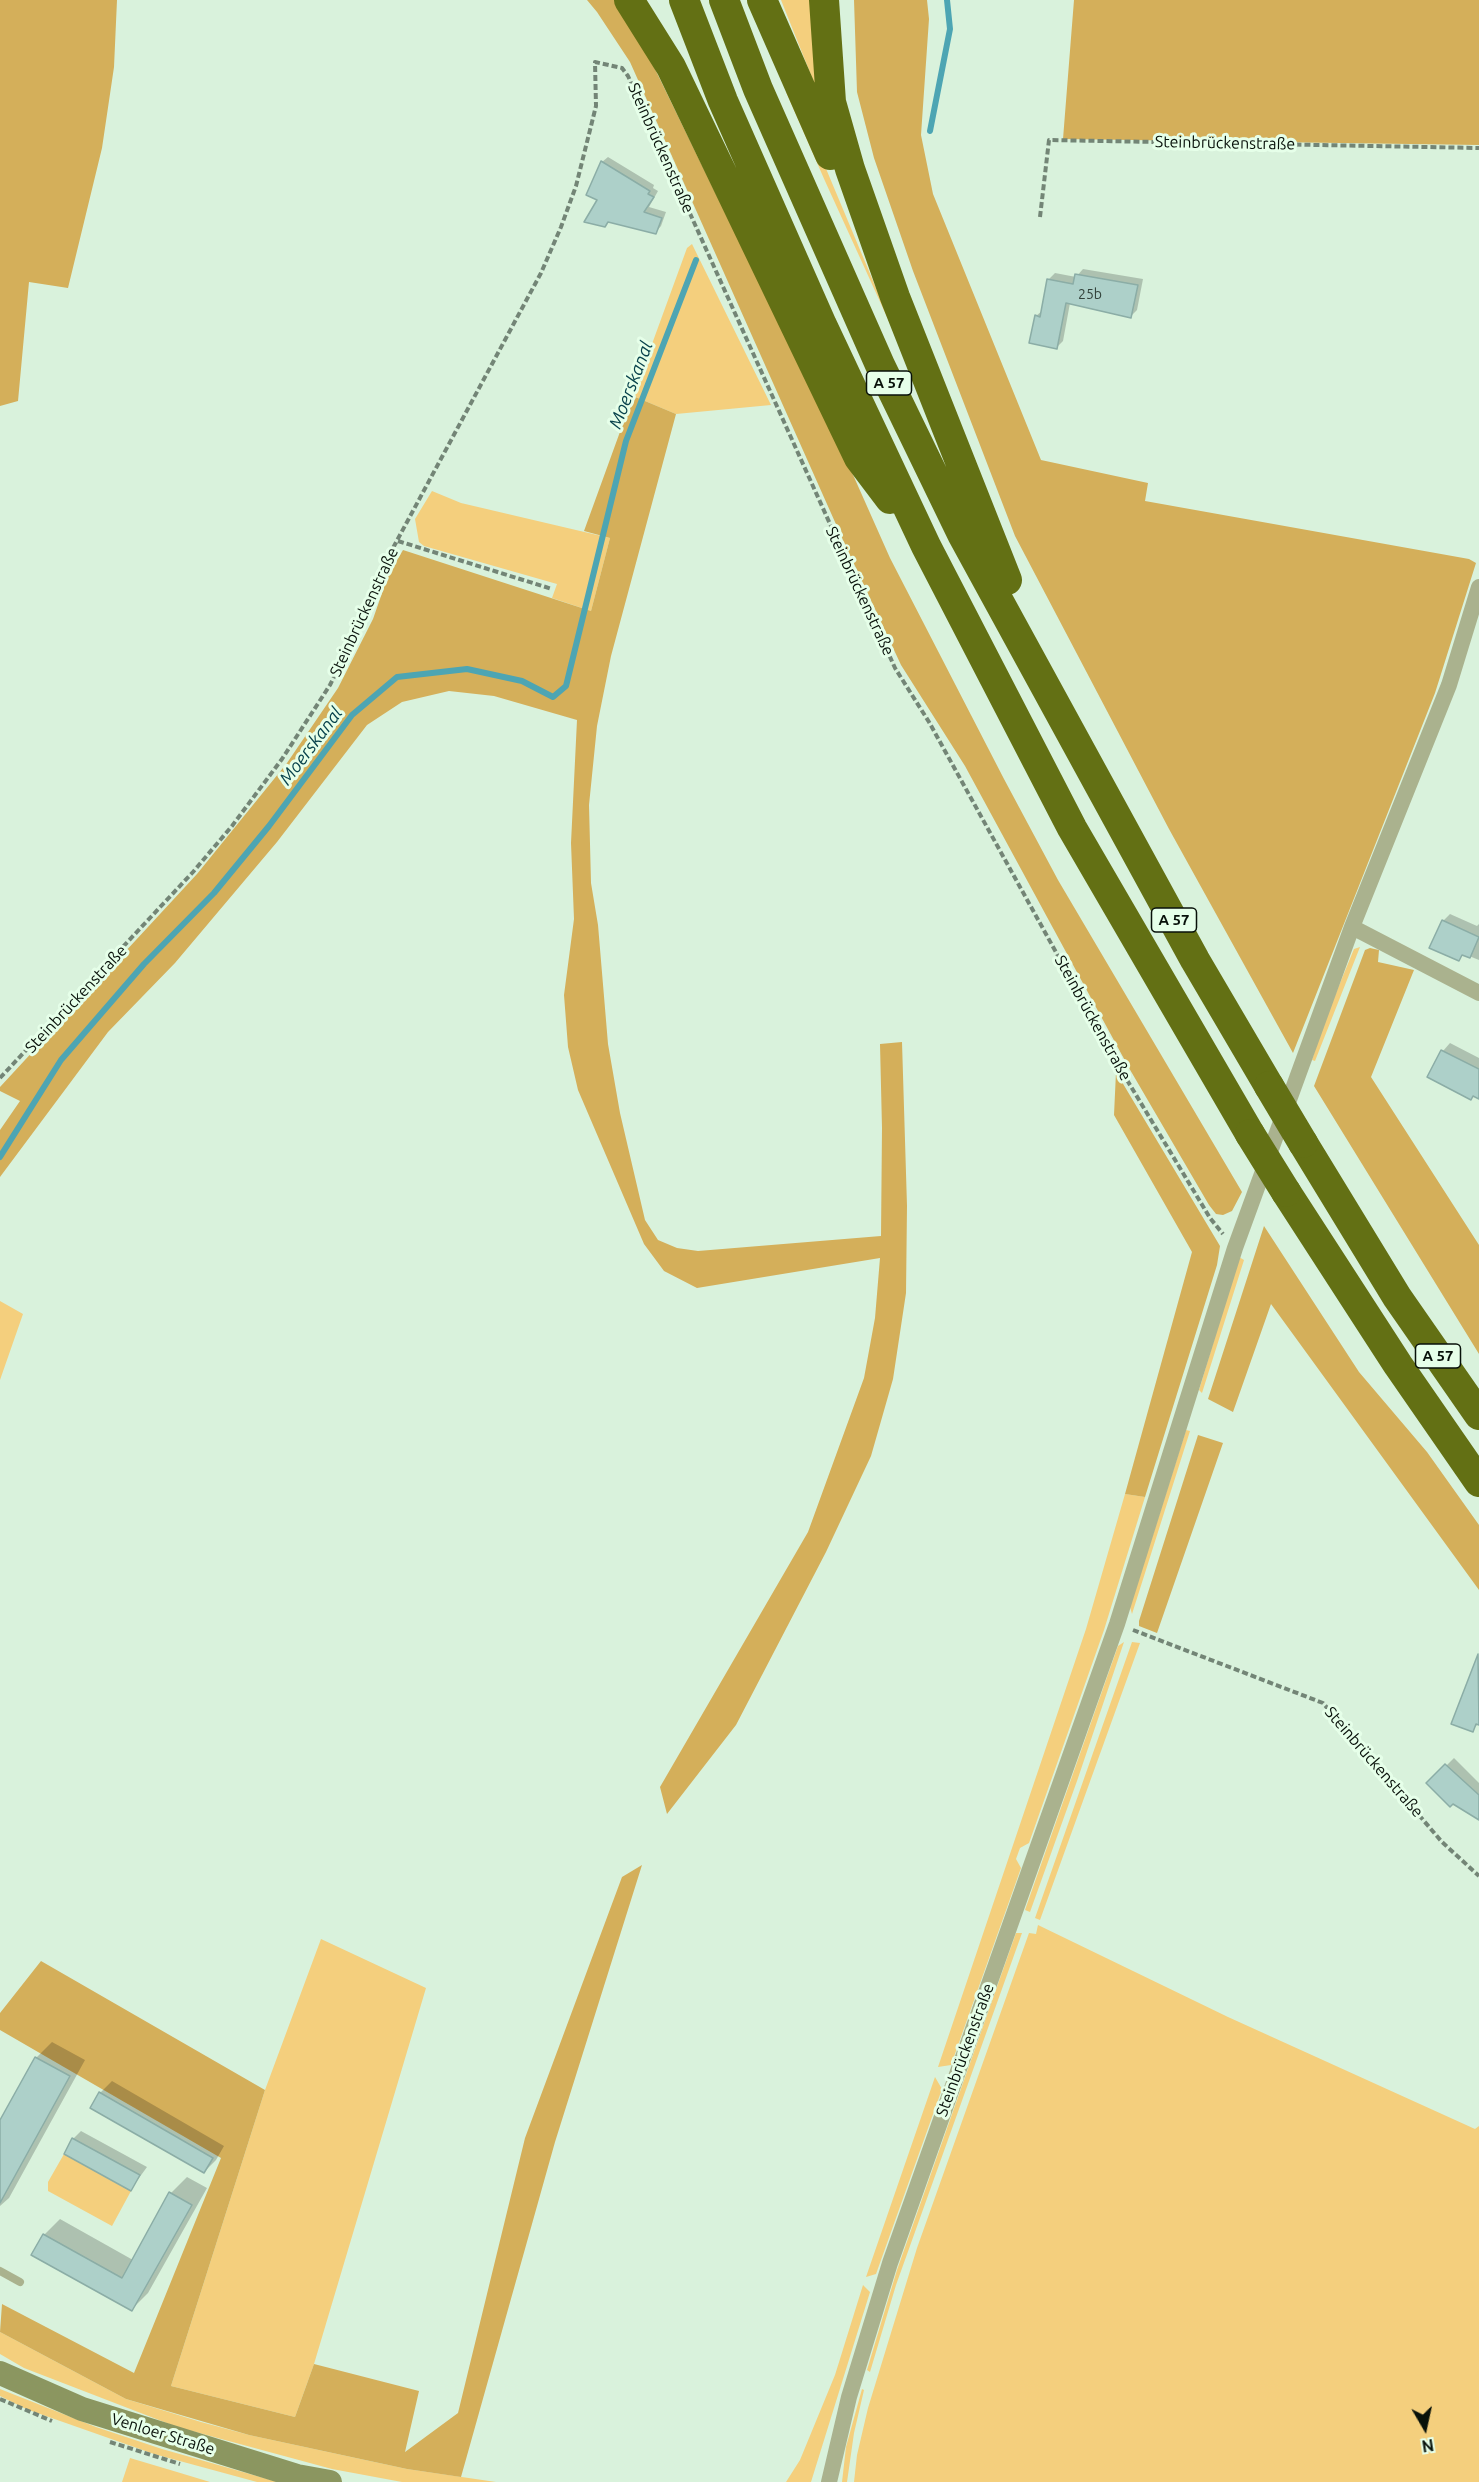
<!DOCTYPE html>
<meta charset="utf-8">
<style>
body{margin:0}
#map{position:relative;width:1479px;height:2482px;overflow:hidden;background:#d9f2dc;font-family:Ubuntu,sans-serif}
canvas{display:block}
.north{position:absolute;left:1395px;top:2398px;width:60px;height:60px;-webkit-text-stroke:4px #e6ffe9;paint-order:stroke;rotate:171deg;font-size:16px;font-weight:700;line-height:24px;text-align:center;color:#08110a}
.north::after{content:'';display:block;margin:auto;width:21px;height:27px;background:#08110a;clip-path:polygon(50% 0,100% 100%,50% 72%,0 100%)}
</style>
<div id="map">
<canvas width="1479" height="2482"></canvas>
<div class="north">N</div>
</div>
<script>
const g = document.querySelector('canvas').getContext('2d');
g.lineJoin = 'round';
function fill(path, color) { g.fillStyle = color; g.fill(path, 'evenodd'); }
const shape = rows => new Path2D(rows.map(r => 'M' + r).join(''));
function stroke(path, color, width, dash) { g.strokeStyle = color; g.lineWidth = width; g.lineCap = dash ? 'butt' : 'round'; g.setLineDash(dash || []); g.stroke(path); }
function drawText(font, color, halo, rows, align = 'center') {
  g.font = font + ' Ubuntu,sans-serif'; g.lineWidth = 6; g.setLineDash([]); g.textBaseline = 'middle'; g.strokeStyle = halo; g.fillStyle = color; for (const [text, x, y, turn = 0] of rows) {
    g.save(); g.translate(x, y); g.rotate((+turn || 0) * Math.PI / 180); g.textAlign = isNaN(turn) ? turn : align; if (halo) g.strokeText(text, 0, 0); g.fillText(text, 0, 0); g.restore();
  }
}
fill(shape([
 [781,0,817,0,817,90],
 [786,92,801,109,902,350,825,181],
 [692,244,771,405,676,414,633,396,687,248],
 [432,491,461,503,610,538,591,611,552,598,557,584,424,546,419,542,415,519],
 [1360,947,1315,1061,1312,1060,1322,1027,1354,949],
 [1239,1257,1244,1260,1202,1393,1199,1390],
 [0,1301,23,1314,0,1380],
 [1186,1430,1190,1431,1132,1614,1130,1607],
 [1125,1494,1145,1497,1104,1630,1029,1843,1020,1848,1016,1859,1021,1868,951,2065,938,2067,1086,1629],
 [1124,1642,1077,1781,1030,1912,1025,1910,1118,1646],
 [1132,1642,1140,1643,1040,1920,1035,1918],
 [1038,1925,1228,2017,1475,2129,1479,2126,1479,2482,854,2482,857,2455,868,2408,917,2248,1029,1933,1036,1934],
 [1016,1933,1022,1933,896,2285,870,2372,867,2370,897,2270],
 [321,1939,426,1988,314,2364,295,2417,171,2386,265,2090],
 [935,2077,942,2089,876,2274,866,2277],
 [64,2154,131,2191,112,2226,48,2191,48,2182],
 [863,2285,870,2292,811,2482,786,2482,800,2460,835,2375],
 [0,2332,126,2399,201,2422,249,2435,407,2469,496,2482,402,2482,332,2469,177,2427,24,2368,0,2354],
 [0,2389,96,2427,162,2449,278,2482,257,2482,154,2454,26,2409,0,2396],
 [862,2389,864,2390,854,2433,847,2482,842,2482,846,2447],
 [130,2458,177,2472,210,2482,122,2482]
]), '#f4cf7d');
fill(shape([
 [0,0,117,0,114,67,102,148,68,288,29,282,18,401,0,406],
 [587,0,614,0,635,28,854,477,890,558,1004,779,1058,880,1242,1192,1232,1211,1223,1215,1216,1214,1209,1205,1129,1068,965,766,901,665,843,540,630,62,597,12],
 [854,0,927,0,929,19,921,135,933,194,1041,460,1148,483,1145,501,1469,559,1476,563,1435,693,1293,1053,1169,829,1015,536,913,271,874,158,857,92],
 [1074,0,1479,0,1479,145,1063,139],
 [633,396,676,414,611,656,597,726,589,805,591,883,598,925,608,1044,620,1113,645,1220,658,1240,677,1248,698,1251,881,1236,882,1128,880,1044,902,1042,907,1206,906,1293,893,1379,871,1456,826,1552,736,1725,667,1814,660,1787,808,1532,864,1378,875,1318,880,1258,697,1288,664,1271,644,1244,578,1090,568,1047,564,995,574,919,571,843,577,720,494,696,449,691,402,702,367,725,277,842,175,963,108,1032,0,1177,0,1130,20,1101,0,1091,0,1087,197,874,287,763,338,688,373,619,388,576,403,550,591,611,610,538,584,531],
 [1370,948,1379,950,1378,962,1414,970,1371,1077,1479,1245,1479,1354,1314,1086,1365,950],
 [1116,1072,1220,1246,1217,1265,1145,1497,1125,1494,1192,1252,1114,1115],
 [1264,1226,1359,1372,1427,1452,1479,1525,1479,1590,1271,1304,1233,1412,1208,1399],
 [1198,1435,1223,1443,1157,1633,1139,1626,1139,1621],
 [642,1865,555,2142,461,2477,407,2469,249,2435,126,2399,0,2332,2,2304,134,2373,221,2158,0,2030,0,2013,41,1961,265,2090,171,2386,295,2417,314,2364,419,2391,405,2452,458,2413,525,2138,622,1877]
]), '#d4af5a');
fill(shape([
 [608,157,654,185,653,188,658,191,649,207,666,212,661,226,656,232,599,200,602,162],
 [1083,269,1143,279,1137,310,1131,316,1070,303,1063,341,1057,347,1036,316,1043,310,1049,279,1055,273,1076,277],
 [1450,914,1477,926,1479,924,1479,960,1464,954,1459,959,1443,921],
 [1450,1043,1479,1058,1479,1097,1429,1077,1443,1051],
 [1479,1668,1479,1723,1472,1730,1471,1676],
 [1454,1758,1479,1783,1479,1818,1429,1783],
 [52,2042,85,2060,9,2198,0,2206,0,2123,36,2058],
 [112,2081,224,2146,216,2160,204,2172,100,2093],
 [81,2131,147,2167,131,2189,73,2139],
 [187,2177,207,2188,148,2293,132,2309,44,2235,60,2219,133,2260,171,2193]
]), '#0003');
stroke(shape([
 [930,131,950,29,947,0],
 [0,1157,61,1060,144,964,214,893,269,826,352,715,397,677,467,669,522,681,553,697,566,686,626,441,696,260]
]), '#4da5b3', 6);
const building = shape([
 [601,161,650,191,648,194,654,197,644,212,662,218,656,234,608,222,605,227,584,222,597,200,586,195,601,161],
 [1075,274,1138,285,1131,318,1066,303,1057,349,1029,343,1035,315,1040,317,1047,279,1073,284,1075,274],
 [1442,920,1479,937,1470,958,1462,955,1459,961,1429,948,1442,920],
 [1441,1050,1479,1069,1479,1099,1473,1096,1471,1100,1427,1077,1441,1050],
 [1478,1654,1479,1725,1476,1724,1473,1732,1451,1724,1478,1654],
 [1445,1764,1479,1795,1479,1820,1453,1804,1450,1807,1426,1783,1445,1764],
 [35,2057,70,2076,0,2203,0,2120,35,2057],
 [99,2092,213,2158,204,2173,90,2108,99,2092],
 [72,2138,140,2175,131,2191,64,2154,72,2138],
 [169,2192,192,2205,132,2311,31,2255,43,2234,122,2278,169,2192]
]);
fill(building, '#add0c9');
stroke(building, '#8bada6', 1.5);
stroke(shape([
 [1040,217,1049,140,1479,148],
 [398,541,552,589],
 [0,1078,193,872,232,826,282,759,330,685,363,618,379,574,541,273,561,227,576,186,596,106,595,62,622,68,628,76,895,668,929,722,1121,1070,1210,1218,1223,1234],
 [1133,1630,1323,1703,1442,1842,1479,1876],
 [0,2399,52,2421],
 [110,2442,180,2464]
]), '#738576', 4, [6, 3]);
stroke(shape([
 [0,2271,20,2282]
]), '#aab28e', 8);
stroke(shape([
 [1352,927,1479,993],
 [829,2482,849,2397,890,2263,1117,1624,1235,1248,1352,927,1449,685,1479,587]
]), '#aab28e', 16);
stroke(shape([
 [0,2373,82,2409,297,2476,330,2482]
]), '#8b9660', 24);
stroke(shape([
 [629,0,671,67,859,458,890,499],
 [684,0,723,101,822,325,926,546,1072,828,1250,1134],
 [724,0,758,89,880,365,962,534,1195,960,1269,1086],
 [762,0,830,155],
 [824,0,831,102,850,169,895,297,1007,580],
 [1303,1143,1397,1297,1479,1415],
 [1286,1192,1398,1365,1479,1482]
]), '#637014', 30);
stroke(shape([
 [1269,1086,1303,1143],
 [1250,1134,1286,1192]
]), '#637014', 30);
drawText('14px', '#31413a', null, [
 ["25b",1090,294]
]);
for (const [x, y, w] of [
 [889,383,45],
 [1174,920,45],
 [1438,1356,45]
]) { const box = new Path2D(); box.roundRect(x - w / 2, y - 12, w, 24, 4.5); g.fillStyle = '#e6ffe9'; g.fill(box); stroke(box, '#08110a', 1.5); }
drawText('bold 15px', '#08110a', null, [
 ["A 57",889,383],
 ["A 57",1174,920],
 ["A 57",1438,1356]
]);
drawText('16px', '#08110a', '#e6ffe9', [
 ["Steinbrückenstraße",1225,143,1],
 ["Steinbrückenstraße",661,148,66],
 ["Steinbrückenstraße",860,591,65],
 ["Steinbrückenstraße",364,612,-65],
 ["Steinbrückenstraße",76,999,-47],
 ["Steinbrückenstraße",1093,1018,61],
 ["Steinbrückenstraße",1374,1762,49],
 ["Steinbrückenstraße",965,2050,-70],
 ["Venloer Straße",163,2434,17]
]);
drawText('italic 18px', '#09434c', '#e6ffe9', [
 ["Moerskanal",631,385,-69],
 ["Moerskanal",311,746,-53]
]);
</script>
